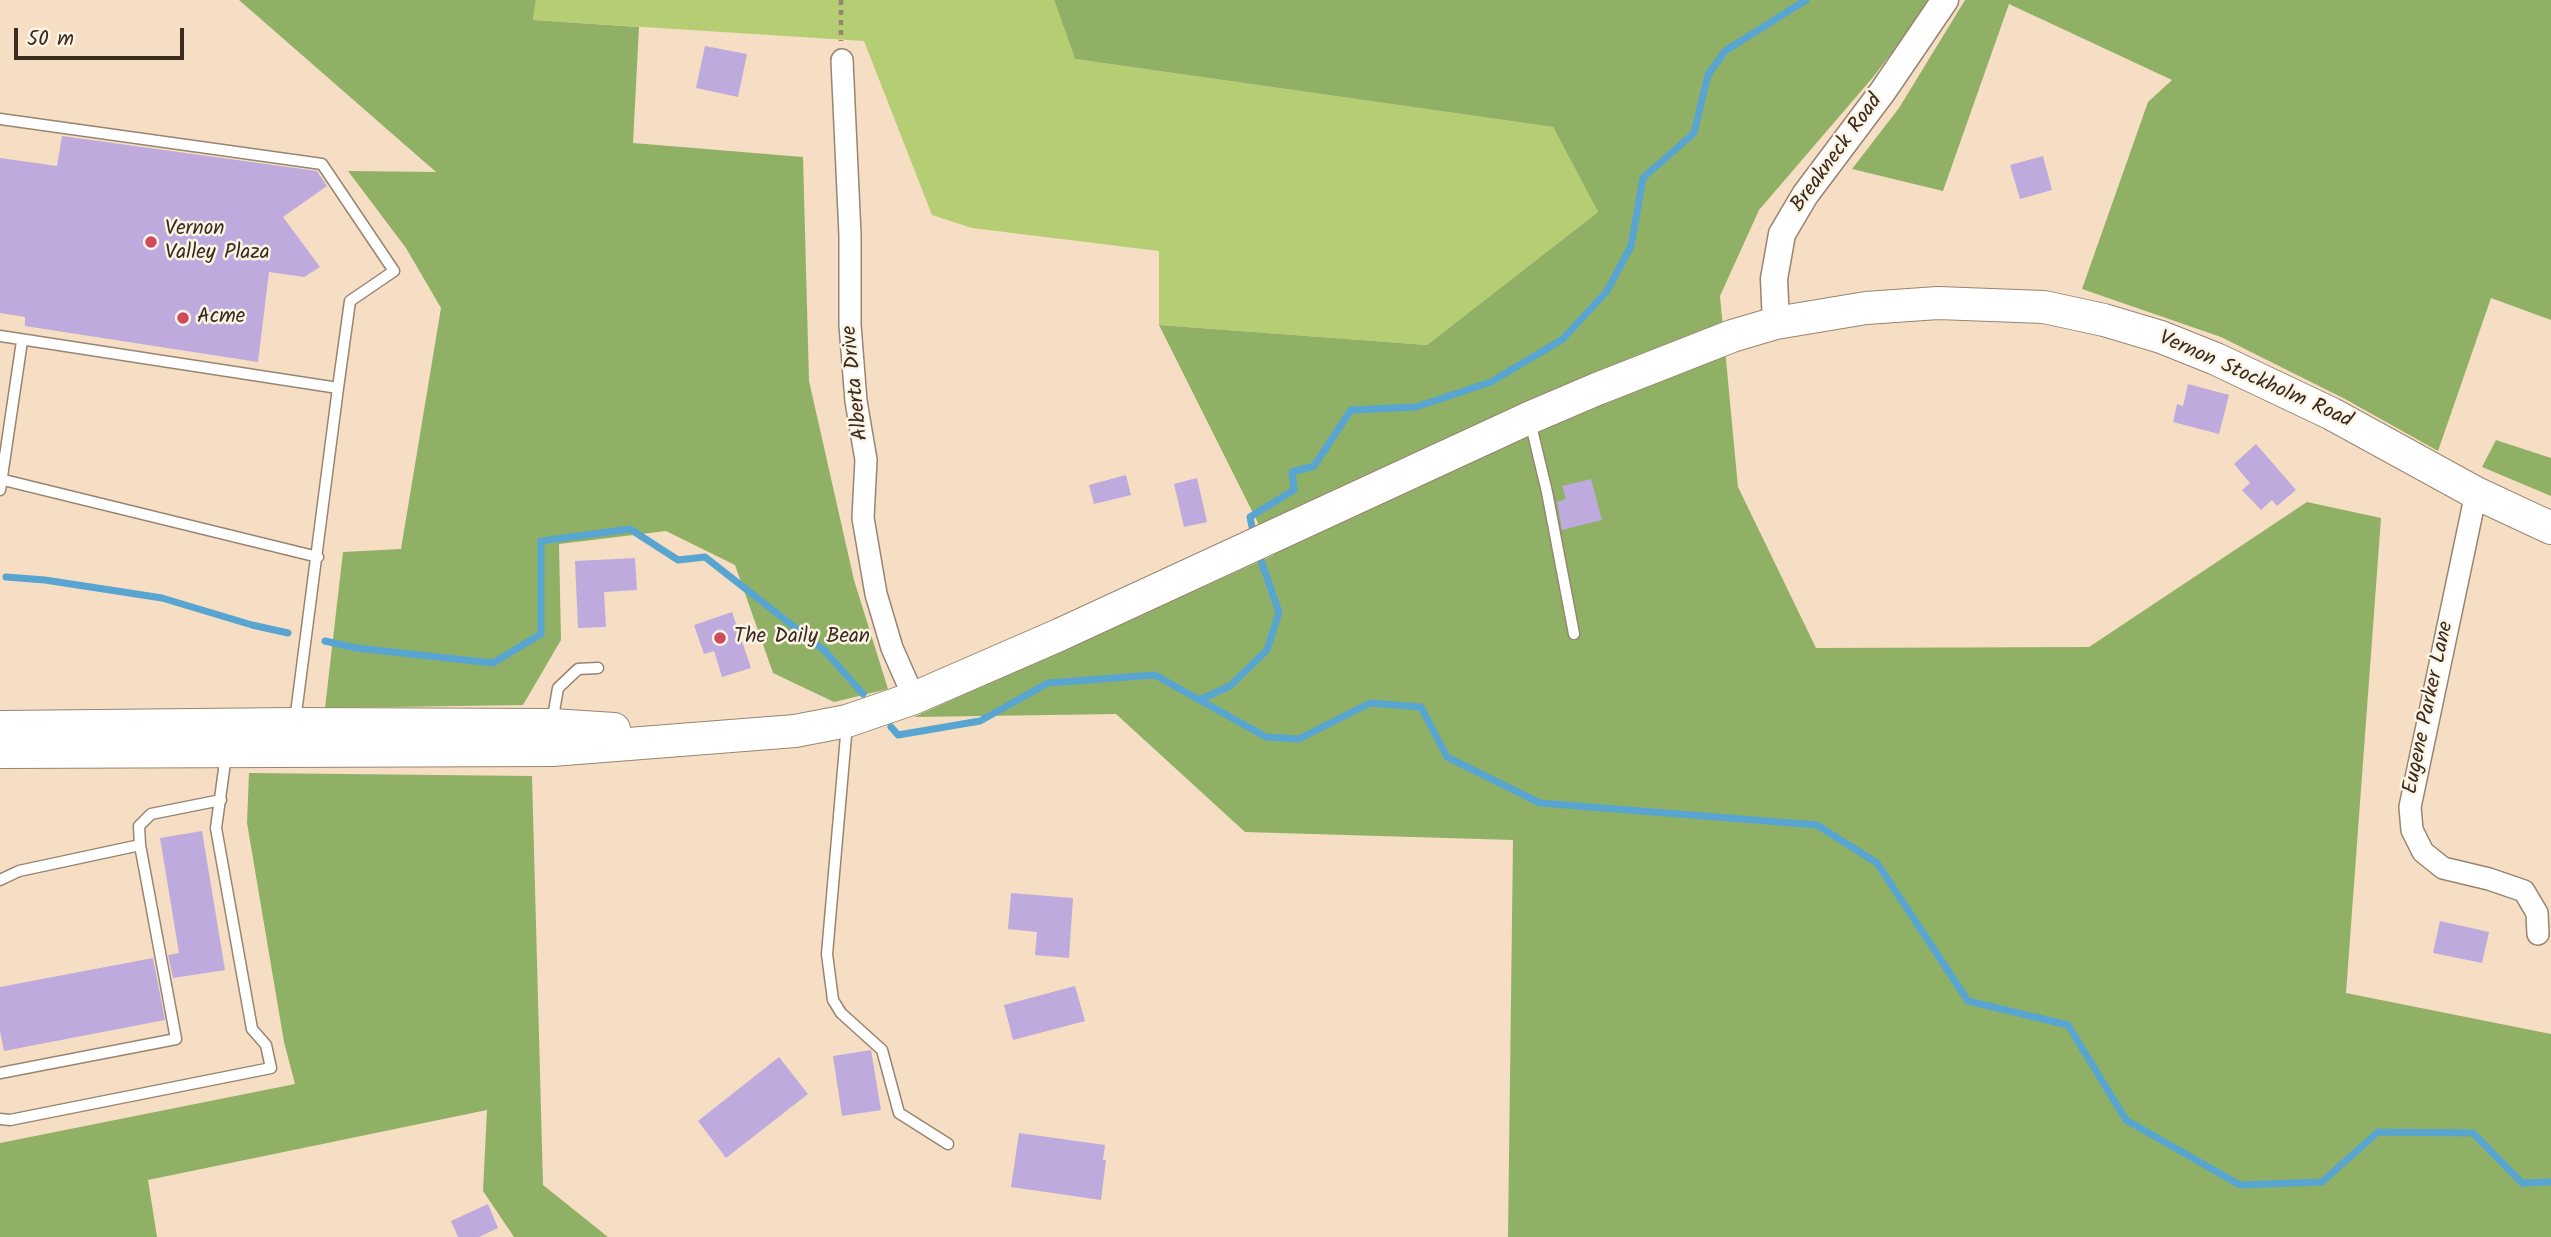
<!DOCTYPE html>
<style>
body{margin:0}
#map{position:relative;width:2551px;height:1237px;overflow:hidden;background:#f5dec3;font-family:Kalam,sans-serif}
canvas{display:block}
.scale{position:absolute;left:14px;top:28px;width:170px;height:32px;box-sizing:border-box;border:4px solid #3b2a1e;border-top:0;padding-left:9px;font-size:21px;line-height:24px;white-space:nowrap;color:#3b2a1e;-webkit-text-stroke:5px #fcf5e5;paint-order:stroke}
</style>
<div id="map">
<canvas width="2551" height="1237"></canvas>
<div class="scale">50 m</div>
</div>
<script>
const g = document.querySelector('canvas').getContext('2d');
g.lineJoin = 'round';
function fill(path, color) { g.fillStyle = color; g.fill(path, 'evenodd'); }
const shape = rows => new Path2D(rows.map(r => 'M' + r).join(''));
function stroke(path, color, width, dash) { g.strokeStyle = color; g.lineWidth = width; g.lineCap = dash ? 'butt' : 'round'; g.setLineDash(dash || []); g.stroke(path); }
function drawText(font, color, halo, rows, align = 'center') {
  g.font = font + ' Kalam,sans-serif'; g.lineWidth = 5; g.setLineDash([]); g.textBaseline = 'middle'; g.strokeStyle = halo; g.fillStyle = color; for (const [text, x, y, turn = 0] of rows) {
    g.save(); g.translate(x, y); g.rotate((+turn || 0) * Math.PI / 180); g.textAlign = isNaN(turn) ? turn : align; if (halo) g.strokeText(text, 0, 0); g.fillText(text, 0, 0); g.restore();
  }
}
fill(shape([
 [536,0,1054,0,1075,59,1553,127,1598,212,1427,345,1159,325,1159,251,972,228,932,215,864,41,533,20]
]), '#b6ce73');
fill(shape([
 [239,0,536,0,533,20,639,27,633,143,803,157,809,381,854,580,888,689,834,702,773,673,735,565,666,531,559,544,561,640,523,705,325,708,343,552,401,549,441,308,406,248,348,171,436,172],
 [1054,0,1932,0,1874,76,1759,210,1720,296,1738,487,1816,648,2089,647,2307,502,2381,518,2346,993,2551,1034,2551,1237,1508,1237,1513,840,1245,832,1116,714,914,717,1274,555,1159,325,1427,345,1598,212,1553,127,1075,59],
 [1965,0,2551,0,2551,320,2491,298,2438,451,2345,399,2221,337,2082,289,2148,102,2172,80,2009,4,1943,191,1852,169,1899,108],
 [2496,440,2551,458,2551,496,2482,467],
 [249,773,532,776,543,1185,608,1237,514,1237,483,1191,487,1110,148,1180,157,1237,0,1237,0,1143,295,1084,284,1042,247,823]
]), '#90b165');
stroke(shape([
 [1254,537,1250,517,1294,490,1292,472,1314,466,1351,410,1416,407,1491,382,1563,339,1607,291,1631,246,1643,178,1694,133,1708,75,1725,51,1806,0],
 [6,577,45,580,162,598,252,625,288,633],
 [325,641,356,648,493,663,541,634,541,541,630,529,678,560,705,557,825,651,863,694],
 [1199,700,1230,686,1267,650,1279,612,1258,552],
 [891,727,898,735,980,721,1048,683,1155,675,1266,737,1299,739,1370,703,1421,707,1447,757,1540,803,1817,825,1877,863,1968,1001,2068,1025,2126,1120,2240,1185,2322,1182,2378,1132,2473,1133,2522,1183,2551,1182]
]), '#57a5d0', 7);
fill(shape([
 [705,46,747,54,738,97,696,88],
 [62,136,317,171,327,186,283,217,320,267,304,277,269,272,258,362,25,326,25,317,0,313,0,158,57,166],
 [2043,156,2052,190,2020,199,2010,165],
 [2188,384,2229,395,2219,434,2173,422,2177,404,2183,406],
 [2256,444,2296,490,2277,506,2272,500,2261,510,2242,490,2250,483,2234,464],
 [1126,475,1131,495,1094,504,1089,485],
 [1197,478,1207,522,1184,527,1174,484],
 [1591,479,1602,520,1562,530,1557,502,1566,499,1562,486],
 [635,558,637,590,604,592,606,627,578,628,575,561],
 [732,612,751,668,722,677,714,651,704,654,694,625],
 [202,831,225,970,173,978,168,955,179,953,160,838],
 [1011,893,1073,898,1069,958,1035,955,1037,932,1008,929],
 [2440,921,2489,932,2482,963,2433,953],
 [153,958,165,1020,4,1051,0,1031,0,987],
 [1075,986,1085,1021,1013,1040,1004,1005],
 [871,1050,881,1110,842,1116,833,1056],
 [779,1057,808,1094,726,1158,698,1121],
 [1019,1133,1105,1145,1103,1160,1106,1160,1101,1200,1011,1187],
 [488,1204,498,1228,479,1237,458,1237,451,1221]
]), '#bfaadd');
const service = shape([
 [0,119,322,164,394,271,350,301,338,388],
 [0,336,338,388,295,721],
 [1530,421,1547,492,1574,634],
 [0,479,318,557],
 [0,490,22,341],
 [552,723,558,688,578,669,598,668],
 [847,724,827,954,833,1000,841,1013,882,1050,899,1113,948,1144],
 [0,880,19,871,140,845,139,826,151,814,221,800],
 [0,1073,176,1039,140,845],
 [0,1119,10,1120,271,1068,266,1045,252,1029,216,828,226,755]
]);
const minor = shape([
 [842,60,850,235,850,325,856,401,866,460,863,518,876,594,892,648,914,698],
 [2476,493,2410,807,2412,830,2423,852,2443,868,2489,879,2524,891,2537,913,2538,934]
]);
const tertiary = shape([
 [1776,323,1774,279,1782,234,1805,195,1883,91,1945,0]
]);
const secondary = shape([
 [0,727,294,724,552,725,614,729],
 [0,752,552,750,795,731,847,721,914,698,1059,635,1529,418,1597,389,1732,336,1776,323,1866,308,1938,303,2044,307,2104,320,2161,337,2216,359,2332,414,2476,493,2551,528]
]);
stroke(service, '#988470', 13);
stroke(minor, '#988470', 24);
stroke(tertiary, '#988470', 29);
stroke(secondary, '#988470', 34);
stroke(shape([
 [841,0,841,41]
]), '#988470', 4.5, [5, 5]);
stroke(service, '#fff', 10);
stroke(minor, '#fff', 21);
stroke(tertiary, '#fff', 26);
stroke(secondary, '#fff', 32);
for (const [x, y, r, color] of [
 [151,242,7,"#d1495b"],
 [183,318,7,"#d1495b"],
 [720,638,7,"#d1495b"]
]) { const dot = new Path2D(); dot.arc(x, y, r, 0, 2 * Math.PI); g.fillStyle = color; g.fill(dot); stroke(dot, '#fcf5e5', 2.5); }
drawText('21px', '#3b2a1e', '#fcf5e5', [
 ["Breakneck Road",1838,154,-54],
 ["Vernon Stockholm Road",2255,381,24],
 ["Alberta Drive",857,383,-96],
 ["Eugene Parker Lane",2430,708,-78]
]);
drawText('21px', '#3b2a1e', '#fcf5e5', [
 ["Vernon",165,230],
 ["Valley Plaza",165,254],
 ["Acme",197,318],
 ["The Daily Bean",734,638]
], 'left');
</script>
